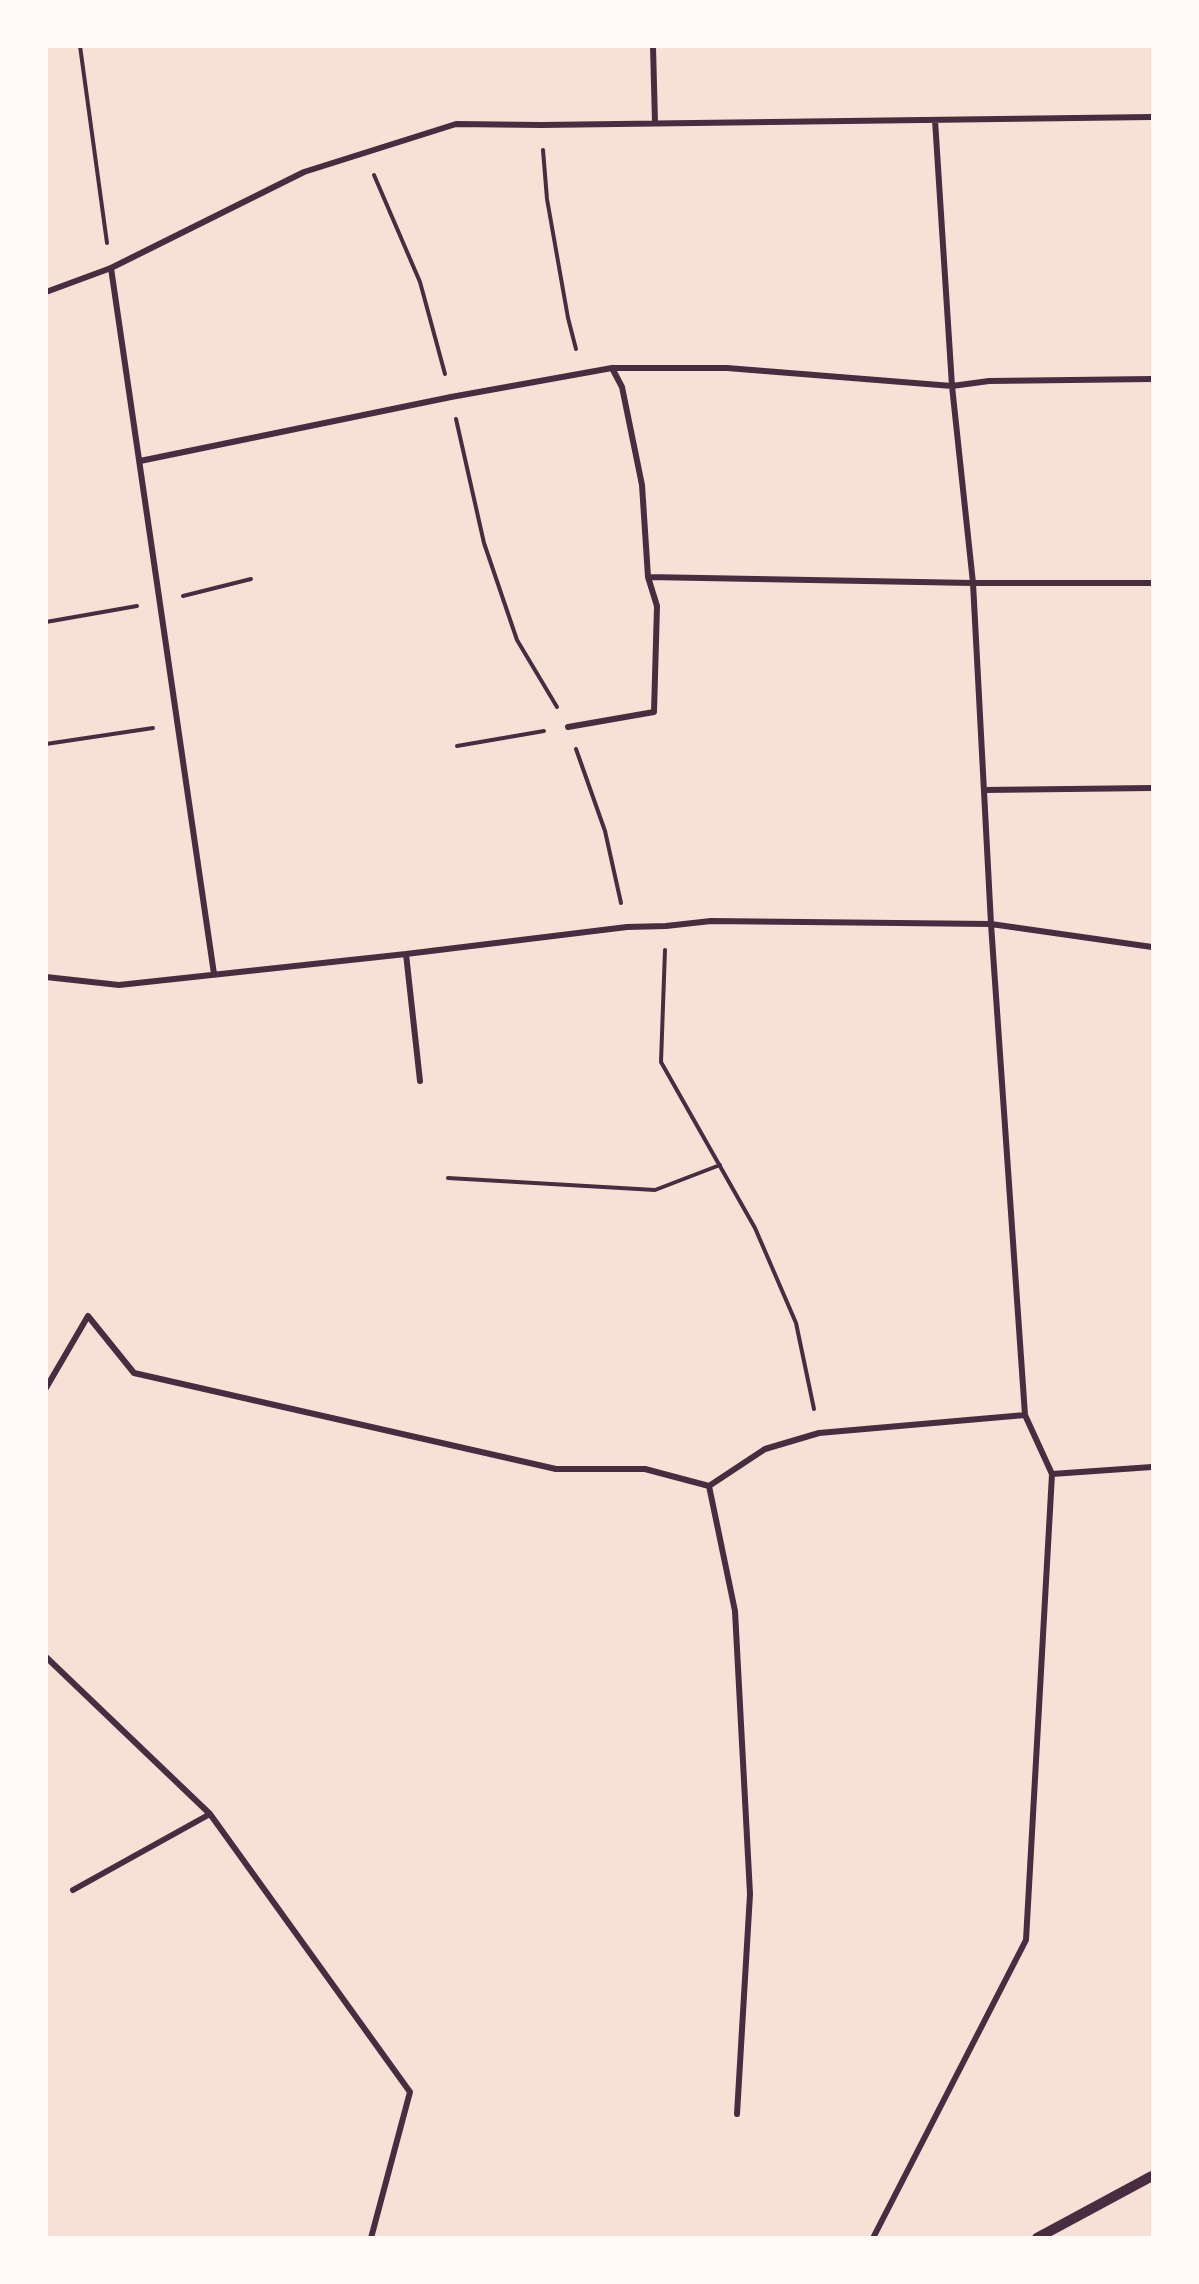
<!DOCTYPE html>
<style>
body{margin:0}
#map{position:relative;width:1199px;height:2284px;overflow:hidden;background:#f7e1d7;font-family:Jost,sans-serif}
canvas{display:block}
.frame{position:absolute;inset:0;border:48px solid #fffaf5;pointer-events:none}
</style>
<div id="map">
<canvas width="1199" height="2284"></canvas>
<div class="frame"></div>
</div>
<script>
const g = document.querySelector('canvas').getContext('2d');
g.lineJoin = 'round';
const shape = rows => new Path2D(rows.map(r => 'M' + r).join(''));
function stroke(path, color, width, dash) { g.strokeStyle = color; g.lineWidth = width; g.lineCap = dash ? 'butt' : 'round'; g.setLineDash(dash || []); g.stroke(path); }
stroke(shape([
 [80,46,107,243],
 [543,150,547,199,568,318,576,349],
 [374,175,420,282,445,374],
 [456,419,484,543,517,640,557,707],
 [183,596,251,579],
 [46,622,137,606],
 [46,744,153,728],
 [457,746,544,731],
 [576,749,605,831,621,903],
 [665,950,661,1062,755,1228,796,1323,814,1409],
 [448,1178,655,1190,720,1165]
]), '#4a2c40', 4);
stroke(shape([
 [653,46,655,123],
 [111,268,214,974],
 [46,292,111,268,304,172,456,124,541,125,1152,117],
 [140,461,451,397,612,368,727,368,952,386,989,381,1152,379],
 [648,577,973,583,1152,583],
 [568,727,654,712,657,606,648,577,642,485,622,387,612,368],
 [984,790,1152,788],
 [406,954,420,1081],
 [46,977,119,985,406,954,627,927,666,926,711,921,991,924,1152,947],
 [46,1388,88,1316,134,1373,556,1469,645,1469,709,1486,765,1449,819,1433,1025,1415],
 [1052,1474,1152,1467],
 [709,1486,735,1611,750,1894,737,2114],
 [46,1657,210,1814,410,2092,371,2238],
 [73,1890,210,1814],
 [873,2238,1026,1940,1052,1474,1025,1415,991,924,973,583,952,386,935,120]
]), '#4a2c40', 6);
stroke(shape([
 [1037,2238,1152,2176]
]), '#4a2c40', 10);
</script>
